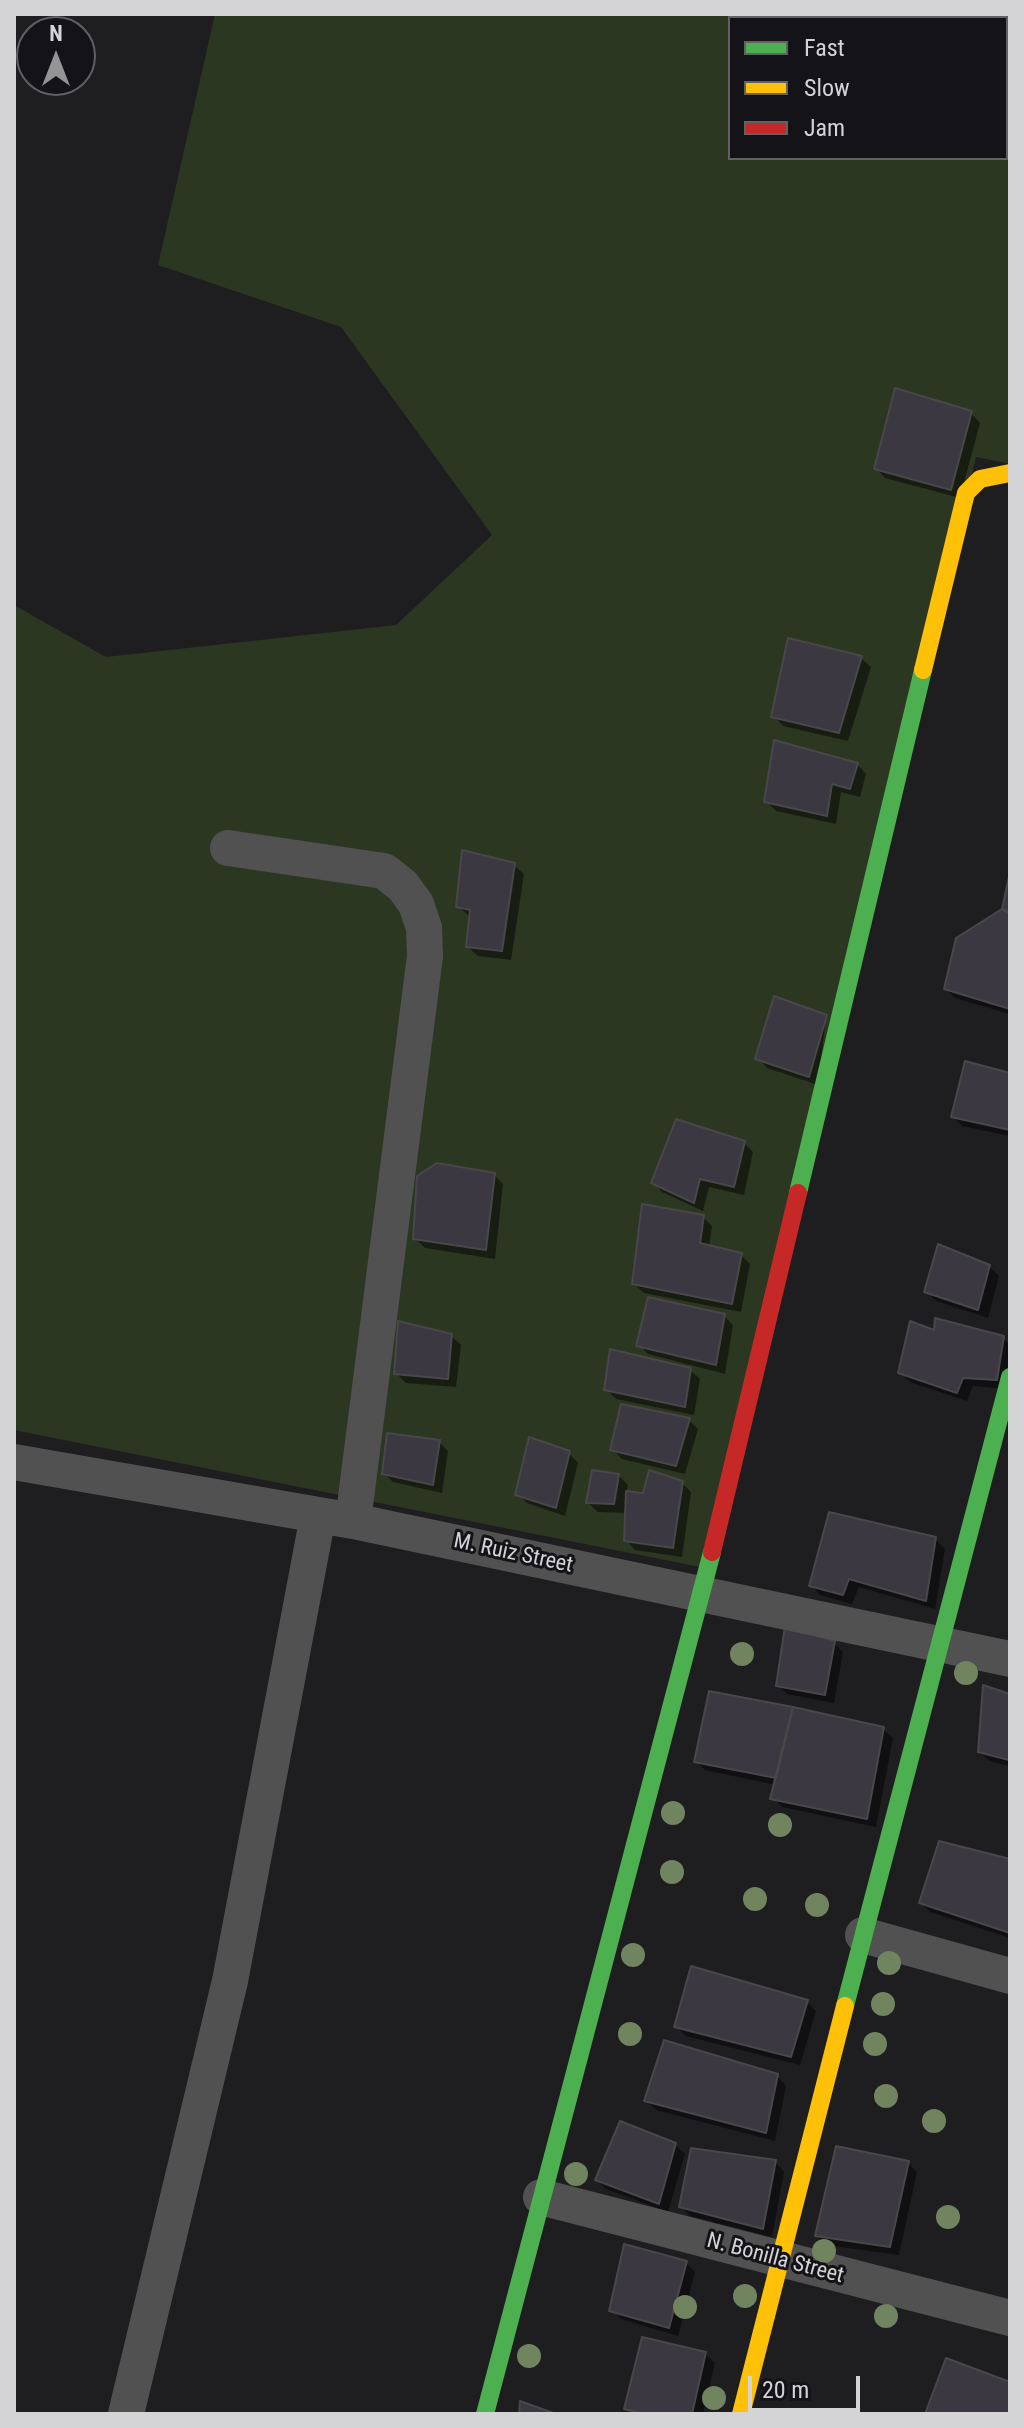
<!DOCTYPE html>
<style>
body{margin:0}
#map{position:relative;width:1024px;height:2428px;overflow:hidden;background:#1e1d20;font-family:"Roboto Condensed",sans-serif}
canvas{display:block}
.frame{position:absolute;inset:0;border:16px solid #d4d3d6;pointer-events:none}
.legend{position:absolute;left:728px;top:16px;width:280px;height:144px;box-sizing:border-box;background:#141317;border:2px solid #616063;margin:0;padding:10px 14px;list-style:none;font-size:24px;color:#d4d3d6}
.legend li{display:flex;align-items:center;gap:16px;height:40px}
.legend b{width:40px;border:2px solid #616063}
.north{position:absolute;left:16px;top:16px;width:80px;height:80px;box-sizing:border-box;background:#141317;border:2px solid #616063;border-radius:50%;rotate:0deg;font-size:22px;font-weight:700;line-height:32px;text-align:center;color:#d4d3d6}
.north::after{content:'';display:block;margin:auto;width:28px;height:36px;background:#949396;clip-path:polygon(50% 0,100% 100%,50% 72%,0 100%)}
.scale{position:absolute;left:748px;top:2376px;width:112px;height:36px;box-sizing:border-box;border:4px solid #d4d3d6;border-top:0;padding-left:10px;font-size:24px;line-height:28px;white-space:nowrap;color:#d4d3d6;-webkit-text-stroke:6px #141317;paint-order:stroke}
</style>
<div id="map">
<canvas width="1024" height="2428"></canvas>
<div class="frame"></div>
<ul class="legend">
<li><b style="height:10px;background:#4caf50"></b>Fast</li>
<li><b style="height:10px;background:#ffc107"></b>Slow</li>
<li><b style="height:10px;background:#c62828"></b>Jam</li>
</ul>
<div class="north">N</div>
<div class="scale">20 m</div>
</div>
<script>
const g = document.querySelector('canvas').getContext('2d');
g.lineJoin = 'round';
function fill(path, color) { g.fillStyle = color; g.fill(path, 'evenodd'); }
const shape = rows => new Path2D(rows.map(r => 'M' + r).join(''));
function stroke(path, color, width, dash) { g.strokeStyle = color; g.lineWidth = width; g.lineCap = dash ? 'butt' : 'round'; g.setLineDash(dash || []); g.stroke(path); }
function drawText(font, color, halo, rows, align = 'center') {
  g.font = font + ' "Roboto Condensed",sans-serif'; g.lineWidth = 6; g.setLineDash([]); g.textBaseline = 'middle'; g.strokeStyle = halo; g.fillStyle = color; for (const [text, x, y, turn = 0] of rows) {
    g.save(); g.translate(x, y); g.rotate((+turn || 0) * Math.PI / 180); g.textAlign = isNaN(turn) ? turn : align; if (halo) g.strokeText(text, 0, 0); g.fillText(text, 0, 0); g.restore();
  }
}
fill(shape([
 [215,14,1010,14,1010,464,976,457,710,1569,14,1430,14,605,106,657,396,625,492,535,341,327,158,265],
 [730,18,1006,18,1006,158,730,158]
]), '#2c3721');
fill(shape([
 [971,413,980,423,960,498,885,478,876,468],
 [861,658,871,667,848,741,783,726,774,716],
 [857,764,866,774,860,797,841,792,836,824,776,811,766,801],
 [514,865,524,874,511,960,478,956,468,947,471,917,458,907],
 [1010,881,1010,1014,955,998,946,989,958,939,1003,910],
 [826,1017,818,1085,767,1068,758,1058],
 [1010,1075,1010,1136,962,1126,953,1116],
 [744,1143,753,1152,744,1195,709,1187,703,1211,662,1192,653,1182],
 [494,1175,503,1184,495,1259,425,1248,415,1238],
 [703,1217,712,1226,709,1247,741,1255,750,1264,741,1312,644,1293,634,1284],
 [989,1266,999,1276,988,1318,936,1301,926,1292],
 [724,1316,733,1325,725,1374,648,1354,639,1345],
 [936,1332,1003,1338,1010,1345,1006,1389,973,1386,967,1401,910,1382,900,1373],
 [451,1336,461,1345,456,1387,406,1383,396,1373],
 [690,1370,700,1379,694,1415,616,1399,606,1389],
 [689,1420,698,1429,685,1474,622,1459,612,1449],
 [439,1442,448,1451,442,1493,393,1482,384,1473],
 [569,1453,578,1463,565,1516,527,1503,517,1494],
 [618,1475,628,1485,626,1493,644,1496,682,1483,691,1492,682,1557,635,1550,626,1540,627,1513,598,1512,588,1503],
 [935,1539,945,1549,935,1609,859,1587,852,1604,820,1595,811,1585],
 [834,1643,843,1652,834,1703,787,1694,778,1685],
 [985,1688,1010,1696,1010,1766,989,1761,980,1752],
 [883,1729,893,1738,876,1827,782,1807,773,1798,776,1785,705,1770,696,1761],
 [1010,1861,1010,1938,930,1912,921,1903],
 [807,2002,816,2011,800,2065,686,2036,676,2027],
 [777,2076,786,2086,775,2141,656,2110,646,2100],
 [675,2145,685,2154,668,2212,606,2189,597,2180],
 [775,2162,784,2172,772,2237,690,2216,681,2206],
 [908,2163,917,2172,899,2255,826,2245,817,2236],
 [686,2263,695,2272,678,2336,621,2319,612,2310],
 [705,2354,715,2363,703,2414,632,2414,627,2408]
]), '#0007');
const building = shape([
 [895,388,972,411,951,490,874,469,895,388],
 [788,638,862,656,839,733,771,717,788,638],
 [774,740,858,763,850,789,832,784,827,816,764,802,774,740],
 [462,850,515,863,502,951,466,947,470,910,456,907,462,850],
 [1010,872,1010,912,1002,909,1010,872],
 [1002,909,1010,915,1010,1009,944,989,956,938,1002,909],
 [774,996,827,1015,809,1077,755,1059,774,996],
 [965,1061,1010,1073,1010,1130,951,1117,965,1061],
 [676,1119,745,1141,734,1187,700,1179,694,1203,651,1183,676,1119],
 [437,1163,495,1173,486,1250,413,1239,417,1176,437,1163],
 [642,1204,704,1215,700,1243,742,1253,732,1304,632,1284,642,1204],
 [938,1244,990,1265,978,1310,924,1292,938,1244],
 [648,1297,725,1314,716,1365,636,1346,648,1297],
 [935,1318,1004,1336,997,1380,963,1378,957,1393,898,1373,910,1321,934,1330,935,1318],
 [398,1321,452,1334,448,1379,394,1374,398,1321],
 [610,1349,691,1368,685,1407,604,1390,610,1349],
 [621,1404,690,1418,676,1466,610,1450,621,1404],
 [387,1433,440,1440,433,1485,382,1474,387,1433],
 [529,1437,570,1451,556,1508,515,1495,529,1437],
 [592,1470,619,1474,614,1504,586,1503,592,1470],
 [649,1470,683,1481,673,1548,624,1541,626,1491,643,1493,649,1470],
 [829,1512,936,1537,926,1601,849,1579,843,1595,809,1586,829,1512],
 [785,1626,835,1641,825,1695,776,1686,785,1626],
 [983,1685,1010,1694,1009,1760,978,1752,983,1685],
 [709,1691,793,1707,776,1778,694,1762,709,1691],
 [793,1707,884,1727,867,1819,770,1799,793,1707],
 [939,1841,1010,1859,1010,1933,919,1903,939,1841],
 [691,1966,808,2000,791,2057,674,2027,691,1966],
 [664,2040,778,2074,766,2133,644,2101,664,2040],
 [620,2121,676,2143,659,2204,595,2180,620,2121],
 [836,2146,909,2161,890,2247,815,2236,836,2146],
 [691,2148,776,2160,763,2229,679,2207,691,2148],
 [624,2244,687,2261,669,2328,609,2311,624,2244],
 [642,2337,706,2352,692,2414,644,2414,624,2409,642,2337],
 [946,2358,1010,2382,1010,2414,925,2414,946,2358],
 [520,2401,556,2414,519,2414,520,2401]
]);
fill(building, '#3c3841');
stroke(building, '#484749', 2);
stroke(shape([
 [228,848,384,871,403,886,416,904,424,928,425,956,353,1521],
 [14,1462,353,1521,1010,1659],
 [863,1935,1010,1976],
 [541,2197,1010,2318],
 [126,2414,230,1981,318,1516]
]), '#515152', 36);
stroke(shape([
 [798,1193,923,670],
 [845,2006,1010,1377],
 [485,2414,712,1552]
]), '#4caf50', 18);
stroke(shape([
 [923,670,966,493,980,479,1010,473],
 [741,2414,845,2006]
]), '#ffc107', 18);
stroke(shape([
 [712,1552,798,1193]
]), '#c62828', 18);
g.fillStyle = '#70845f';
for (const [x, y] of [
 [742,1654],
 [966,1673],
 [673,1813],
 [780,1825],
 [672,1872],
 [755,1899],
 [817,1905],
 [633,1955],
 [889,1963],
 [883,2004],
 [630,2034],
 [875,2044],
 [886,2096],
 [934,2121],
 [576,2174],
 [948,2217],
 [824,2251],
 [745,2296],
 [685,2307],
 [886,2316],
 [529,2356],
 [714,2398]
]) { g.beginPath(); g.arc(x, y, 12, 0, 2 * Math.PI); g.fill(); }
drawText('22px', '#d4d3d6', '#141317', [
 ["M. Ruiz Street",513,1554,12],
 ["N. Bonilla Street",775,2259,15]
]);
</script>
